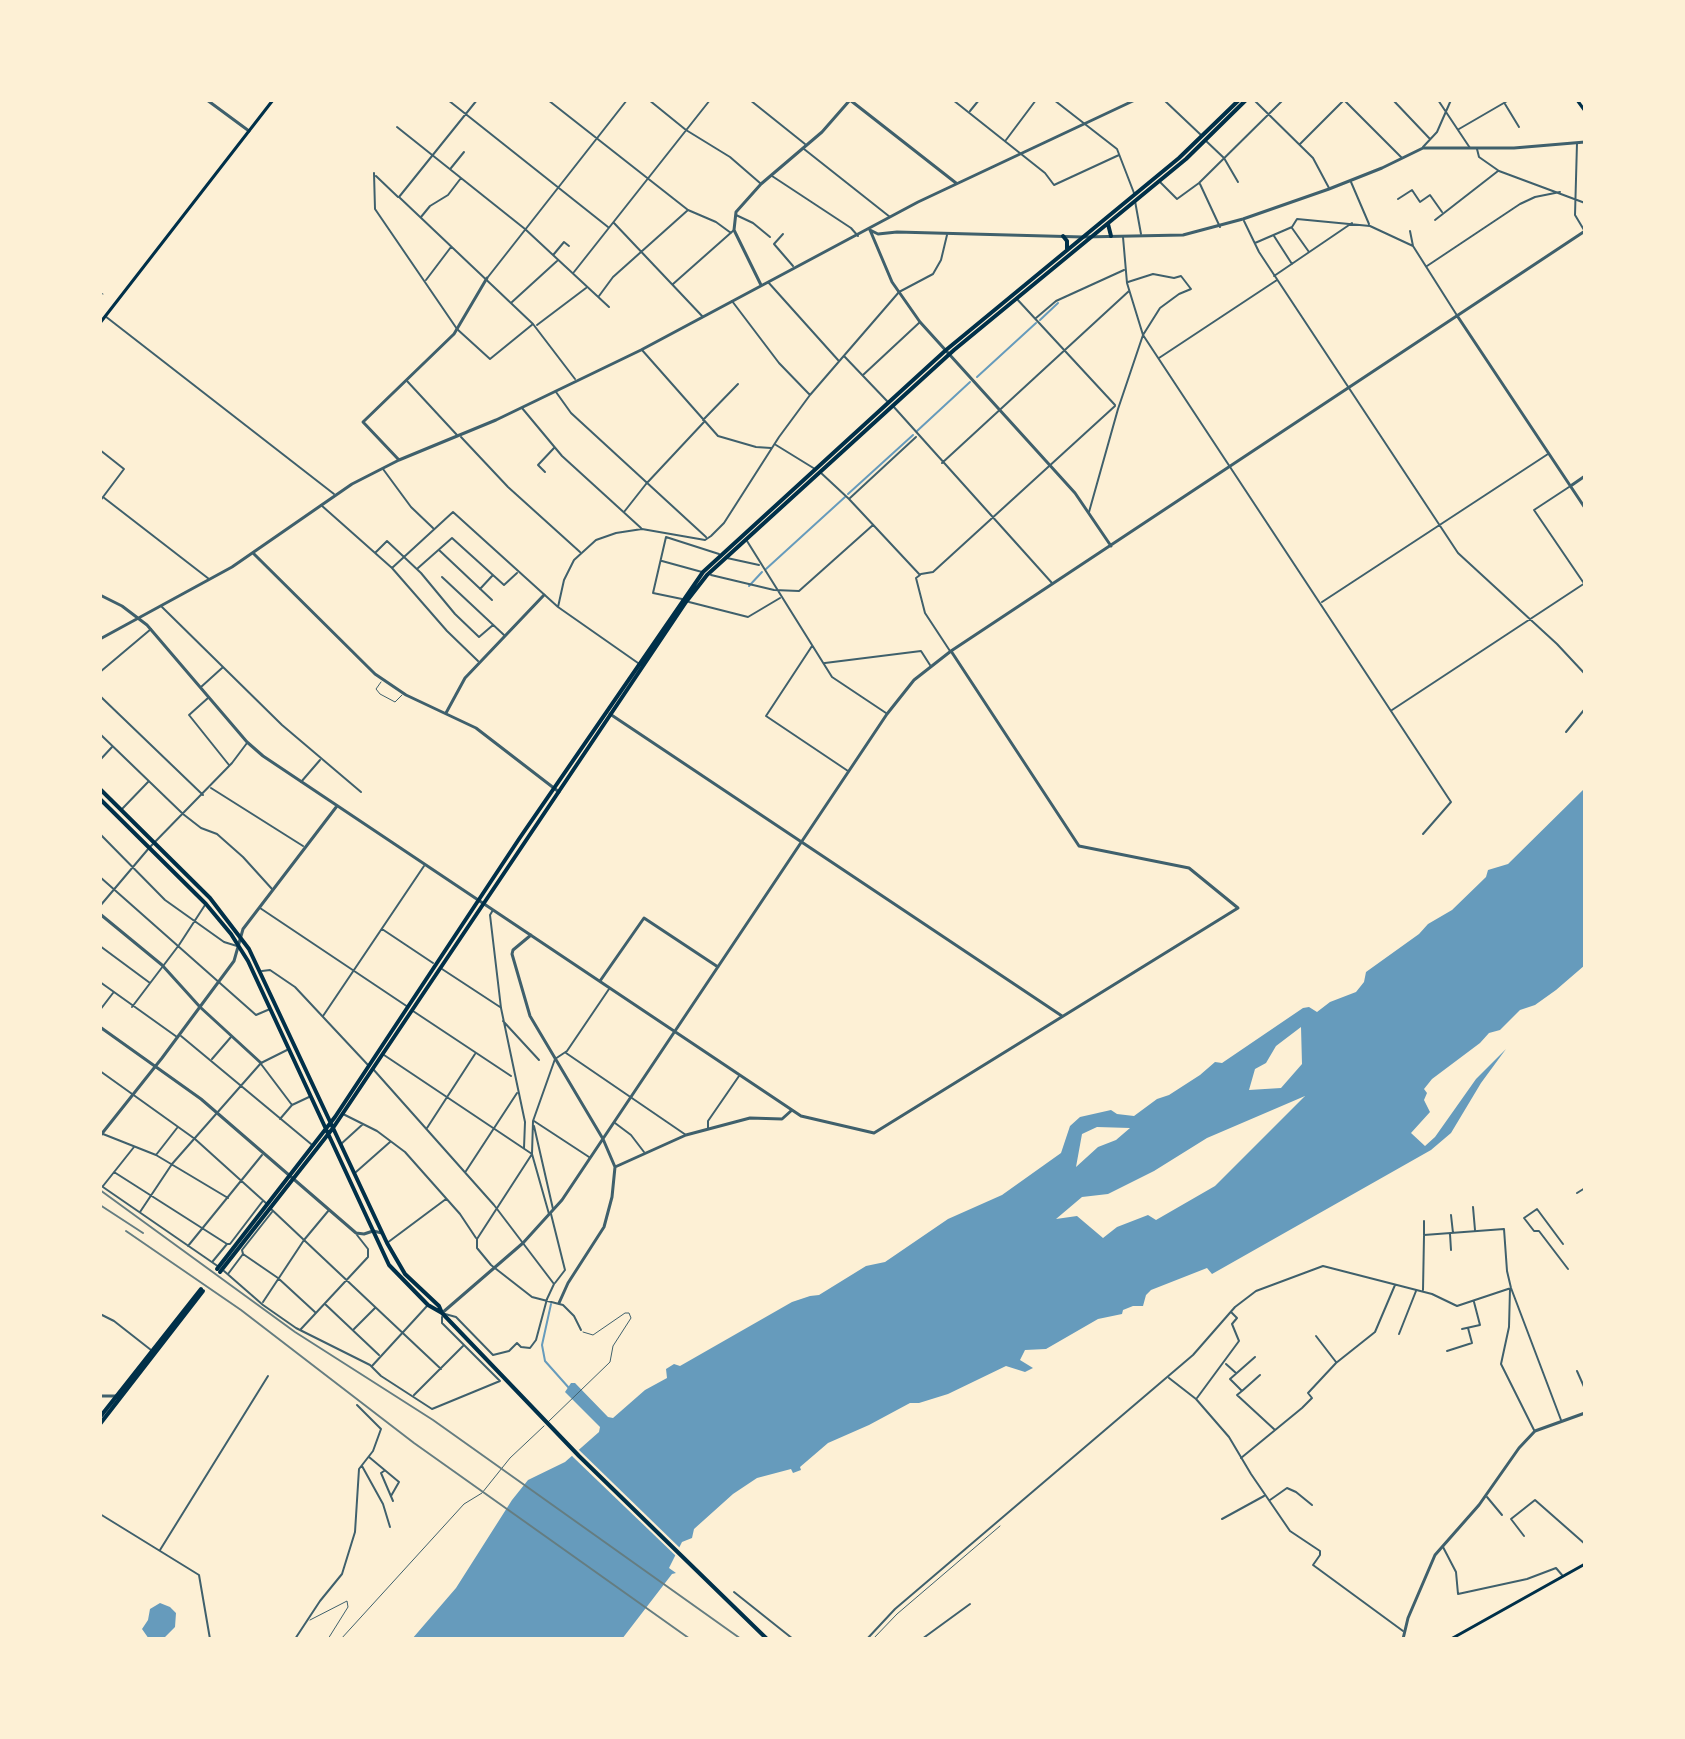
<!DOCTYPE html>
<style>
body{margin:0}
#map{position:relative;width:1685px;height:1739px;overflow:hidden;background:#fdf0d5;font-family:Karla,sans-serif}
canvas{display:block}
.frame{position:absolute;inset:0;border:102px solid #fdf0d5;pointer-events:none}
</style>
<div id="map">
<canvas width="1685" height="1739"></canvas>
<div class="frame"></div>
</div>
<script>
const g = document.querySelector('canvas').getContext('2d');
g.lineJoin = 'round';
function fill(path, color) { g.fillStyle = color; g.fill(path, 'evenodd'); }
const shape = rows => new Path2D(rows.map(r => 'M' + r).join(''));
function stroke(path, color, width, dash) { g.strokeStyle = color; g.lineWidth = width; g.lineCap = dash ? 'butt' : 'round'; g.setLineDash(dash || []); g.stroke(path); }
fill(shape([
 [1585,788,1585,965,1556,990,1535,1005,1520,1010,1500,1030,1489,1033,1480,1043,1432,1079,1424,1089,1427,1093,1424,1100,1430,1112,1411,1133,1425,1146,1435,1137,1476,1079,1506,1049,1481,1083,1451,1133,1431,1150,1212,1274,1207,1268,1151,1290,1146,1295,1143,1306,1133,1306,1123,1310,1122,1314,1098,1319,1046,1349,1025,1350,1020,1360,1033,1368,1025,1372,1006,1366,948,1394,919,1403,910,1403,869,1425,828,1443,800,1467,801,1470,793,1473,791,1469,757,1478,733,1494,694,1529,692,1538,682,1542,669,1568,676,1573,672,1574,622,1639,412,1639,456,1588,512,1500,528,1480,565,1462,599,1432,600,1427,565,1392,571,1383,575,1383,608,1417,613,1418,645,1390,667,1378,666,1369,674,1364,680,1366,792,1302,810,1296,819,1295,866,1266,885,1262,948,1219,1002,1195,1061,1153,1070,1126,1080,1117,1111,1110,1117,1114,1134,1116,1157,1099,1169,1095,1200,1075,1215,1062,1222,1063,1303,1008,1309,1007,1317,1012,1330,1002,1356,992,1364,982,1366,972,1419,934,1428,924,1452,910,1486,877,1488,870,1508,864],
 [1301,1027,1302,1064,1281,1088,1249,1090,1255,1069,1266,1063,1276,1046],
 [1305,1096,1215,1186,1156,1220,1148,1215,1117,1227,1103,1238,1077,1216,1056,1219,1082,1197,1108,1194,1154,1171,1207,1138],
 [1097,1127,1130,1128,1116,1140,1098,1147,1076,1167,1082,1134],
 [160,1603,170,1607,176,1613,175,1627,163,1639,149,1639,142,1629,148,1620,150,1609]
]), '#669bbc');
fill(shape([
 [576,1447,682,1550,677,1557,573,1457,569,1452]
]), '#fdf0d5');
stroke(shape([
 [1040,320,1058,303],
 [977,377,1036,323],
 [917,431,970,382],
 [848,494,913,435],
 [766,569,845,497],
 [749,586,762,572],
 [551,1304,542,1345,545,1361,569,1388]
]), '#669bbc', 2);
stroke(shape([
 [100,293,103,294],
 [381,682,376,689,380,694,395,702,402,695],
 [548,1422,610,1362,613,1346,631,1318,629,1313,625,1313,593,1335,583,1332],
 [310,1620,347,1601,348,1607,328,1639],
 [341,1639,464,1504,482,1493,510,1458,544,1426],
 [873,1639,897,1614,1000,1526]
]), '#3f606c', 1);
stroke(shape([
 [448,100,608,227],
 [477,100,399,197,533,324,575,379],
 [548,100,688,210,716,222,731,233],
 [649,100,686,130,730,157,760,183],
 [750,100,805,144],
 [953,100,1045,173,1054,185,1119,155],
 [1054,100,1117,149,1134,193],
 [1164,100,1201,135],
 [1254,100,1313,158,1329,188],
 [1344,100,1402,158],
 [1393,100,1430,139],
 [1438,100,1470,148],
 [1505,104,1519,127],
 [970,111,979,100],
 [397,127,525,229,609,307],
 [1459,129,1509,100],
 [1006,140,1036,100],
 [1205,140,1224,158,1238,182],
 [1577,143,1575,215,1584,230],
 [1300,144,1344,100],
 [1423,147,1437,132,1451,100],
 [804,149,890,217],
 [1477,149,1479,157,1499,171,1585,203],
 [451,168,464,152],
 [374,173,375,209,457,329,490,359,533,324],
 [376,176,398,197],
 [772,176,851,228,858,236],
 [1160,182,1177,199,1199,183,1283,100],
 [1351,182,1369,224],
 [1200,184,1220,227],
 [1398,199,1412,190,1420,202,1430,195,1442,212],
 [1135,201,1141,234],
 [736,215,753,223,770,237],
 [421,217,430,206,448,195,461,178],
 [1435,220,1498,171],
 [1244,221,1259,252,1458,553,1557,644,1585,674],
 [614,223,703,317],
 [1292,228,1309,252],
 [1410,231,1413,246],
 [783,234,774,244,793,266],
 [1274,236,1292,264],
 [1123,237,1127,283,1143,335,1451,802,1423,834],
 [1255,243,1292,227,1297,219,1370,226,1413,246,1458,317],
 [554,254,564,242,569,246],
 [1427,266,1520,204,1535,197,1560,192],
 [574,272,710,100],
 [1274,276,1352,223],
 [488,277,627,100],
 [426,280,451,247],
 [768,282,838,360],
 [673,284,734,230],
 [599,296,613,277,688,210],
 [1016,298,1115,405],
 [732,301,779,363,809,394],
 [512,302,557,261],
 [105,316,334,494],
 [1036,318,1056,301,1124,270],
 [537,325,586,288],
 [642,350,718,436,756,447,771,448],
 [844,356,887,401],
 [1159,358,1277,280],
 [863,375,920,322],
 [407,381,457,435],
 [556,392,571,413,706,537],
 [893,406,1052,583],
 [522,408,562,456,641,528],
 [703,420,738,384],
 [461,437,508,487,580,552],
 [776,445,815,469],
 [100,450,124,469,100,501],
 [942,463,1129,291],
 [383,469,411,507,433,528],
 [545,472,538,465,554,448],
 [820,472,849,499,920,575,916,578,925,613,950,651],
 [1569,487,1534,510,1583,582],
 [103,497,209,579],
 [850,498,916,437],
 [321,505,392,568,447,631,478,661],
 [624,512,646,484,704,422],
 [1089,512,1118,409,1143,335,1160,308,1179,294,1191,289,1181,276,1174,278,1153,274,1128,282],
 [747,541,832,677,886,713],
 [439,550,492,600],
 [376,552,387,541,421,573,455,614,479,637,493,625],
 [727,558,759,565],
 [662,561,702,572],
 [392,568,453,512,558,607,638,663],
 [418,568,452,538,504,585,517,573],
 [921,574,933,572,1115,406],
 [711,575,774,590,799,591,873,525],
 [442,577,504,635],
 [480,589,492,576],
 [682,599,653,593,666,537,719,554],
 [689,602,748,617,780,598],
 [1322,602,1548,454],
 [162,607,282,725,361,792],
 [558,607,564,580,574,560,596,540,616,533,642,529,705,540,711,536,724,523,779,437,810,395,899,292,933,274,941,260,947,235],
 [812,646,766,716,848,771],
 [825,663,921,651,930,665],
 [100,672,151,629],
 [201,687,222,668],
 [100,696,203,795],
 [208,698,189,715,229,765],
 [1392,710,1585,583],
 [1566,732,1584,710,1585,702],
 [100,734,183,814,201,828,217,834,243,857,272,889],
 [100,760,112,747],
 [301,782,320,760],
 [211,788,303,846],
 [122,809,148,782],
 [100,834,165,900,224,942,237,946],
 [100,877,256,1015,270,1009],
 [100,906,149,848,232,763,247,743],
 [260,908,408,1007],
 [493,910,490,915,501,1008,525,1122,524,1148],
 [382,929,433,963],
 [100,946,150,983],
 [442,969,500,1007],
 [262,971,270,970,295,987,368,1065],
 [100,982,177,1037],
 [132,1007,179,945,205,905],
 [100,1010,113,993],
 [413,1011,511,1076],
 [323,1016,424,866],
 [503,1021,539,1060],
 [181,1036,311,1144],
 [566,1053,686,1135],
 [384,1055,532,1154,549,1214],
 [212,1059,231,1037],
 [261,1064,292,1105],
 [373,1069,494,1205,554,1284,547,1299,536,1340,530,1348,521,1347,517,1343,509,1351,493,1355,456,1317,445,1314],
 [100,1071,195,1139,267,1204],
 [343,1114,377,1131,405,1152,460,1214,476,1238],
 [280,1119,292,1105,309,1097],
 [534,1121,589,1157],
 [615,1123,631,1135,644,1152],
 [534,1126,553,1209],
 [427,1128,475,1054],
 [708,1128,708,1121,739,1076],
 [103,1134,156,1155,228,1198],
 [341,1144,363,1124],
 [156,1155,177,1128],
 [466,1171,517,1093],
 [114,1172,227,1244],
 [356,1172,390,1142],
 [100,1185,219,1267],
 [103,1186,134,1147],
 [1577,1193,1585,1188],
 [1473,1207,1475,1230],
 [270,1208,441,1369],
 [140,1212,172,1164,261,1063,287,1050],
 [551,1214,565,1270,555,1283],
 [1451,1215,1453,1233],
 [1424,1221,1424,1235,1504,1229,1507,1271,1511,1288,1561,1420],
 [1450,1234,1451,1250],
 [387,1243,446,1199],
 [1563,1244,1537,1209,1524,1218,1534,1231,1539,1231,1568,1269],
 [188,1246,262,1155],
 [243,1254,278,1278,316,1313],
 [213,1261,227,1244,230,1244,262,1202],
 [224,1271,263,1305,296,1328,370,1365,381,1376,432,1409,500,1381,442,1323,442,1317],
 [228,1274,243,1254,242,1250,272,1212],
 [1510,1289,1509,1327,1501,1364,1534,1430],
 [1423,1290,1424,1236],
 [263,1302,304,1240,329,1210],
 [325,1304,379,1355],
 [100,1314,114,1321,151,1350],
 [301,1329,368,1257,368,1249,357,1235],
 [354,1329,375,1308],
 [1462,1329,1480,1325,1474,1302],
 [581,1330,574,1316,563,1305,532,1297,491,1265,477,1248,477,1239,532,1154,533,1121,555,1059,567,1051,609,989],
 [1399,1334,1416,1291],
 [1316,1336,1336,1362],
 [1447,1351,1472,1343,1468,1328],
 [1255,1357,1230,1379,1242,1391,1260,1375],
 [1226,1364,1236,1373],
 [372,1366,427,1306],
 [1577,1371,1585,1389],
 [1169,1378,1196,1399,1229,1437,1251,1474,1290,1531,1320,1551,1320,1555,1313,1565,1403,1631],
 [1242,1391,1237,1395,1275,1430],
 [414,1395,463,1346],
 [1197,1398,1239,1341,1232,1324,1237,1318,1231,1312],
 [369,1457,399,1482,391,1496],
 [1241,1458,1302,1408,1312,1398,1308,1393,1336,1363,1375,1332,1395,1285],
 [362,1466,383,1504,390,1527],
 [384,1471,381,1473,393,1501],
 [1487,1497,1502,1515],
 [1270,1500,1287,1488,1296,1492,1312,1505],
 [100,1514,199,1575,210,1639],
 [1222,1519,1264,1496],
 [1524,1536,1511,1519,1535,1500,1585,1544],
 [1443,1547,1456,1572,1458,1594,1527,1579,1556,1568,1562,1575],
 [160,1550,268,1376],
 [734,1592,793,1639],
 [295,1639,320,1601,342,1574,355,1532,359,1469,373,1451,381,1429,357,1405],
 [867,1639,895,1609,1193,1355,1235,1307,1256,1291,1323,1266,1432,1294,1457,1306,1511,1288],
 [922,1639,970,1604]
]), '#3f606c', 2);
stroke(shape([
 [207,100,249,131],
 [850,100,956,183],
 [870,230,878,234,897,232,1083,237,1183,235,1243,219,1329,189,1382,168,1423,148,1514,148,1585,142],
 [870,230,892,282,920,322,1075,493,1111,546],
 [761,285,734,230,736,212,761,184,822,132,850,100],
 [1458,317,1585,508],
 [399,460,363,422,454,334,487,278],
 [1572,485,1585,476],
 [253,553,375,674,406,695,476,728,559,792],
 [100,595,122,606,147,625,247,742,263,756,801,1116,874,1133,1238,908,1189,868,1079,846,951,651],
 [100,639,232,567,352,484,399,460,496,420,641,350,918,202,1135,100],
 [446,713,465,678,544,595],
 [610,714,1062,1016],
 [100,914,162,965,200,1007,261,1063],
 [531,935,513,950,512,954,530,1016,603,1139,615,1167,612,1197,604,1227,568,1283,559,1303],
 [600,981,644,918,718,967],
 [100,1027,201,1099,356,1233,364,1234,373,1231,382,1233],
 [100,1136,162,1058,234,961,243,929,337,806],
 [615,1167,686,1135,750,1118,782,1119,792,1110],
 [442,1313,523,1243,562,1200,887,714,914,680,951,651,1585,231],
 [100,1396,117,1396],
 [1403,1639,1408,1618,1435,1555,1479,1505,1519,1448,1535,1431,1585,1413]
]), '#3f606c', 3);
stroke(shape([
 [100,323,273,100]
]), '#003049', 3);
stroke(shape([
 [1577,100,1585,111],
 [1451,1639,1585,1564]
]), '#003049', 3);
stroke(shape([
 [1108,224,1111,236],
 [1063,236,1067,241,1067,249],
 [100,789,210,898,249,949,387,1243,405,1274,439,1306,442,1313,579,1456,767,1639],
 [100,799,206,904,231,934,248,961,389,1265,428,1305,442,1313],
 [217,1269,335,1117,519,839,703,572,946,350,1179,158,1239,100],
 [220,1272,333,1128,686,602,707,575,954,350,1186,159,1246,100],
 [100,1417,201,1289],
 [100,1424,203,1291]
]), '#003049', 4);
stroke(shape([
 [100,1190,295,1332,433,1420,741,1639],
 [100,1205,143,1233],
 [126,1231,241,1310,414,1443,690,1639]
]), '#657d81', 2);
</script>
